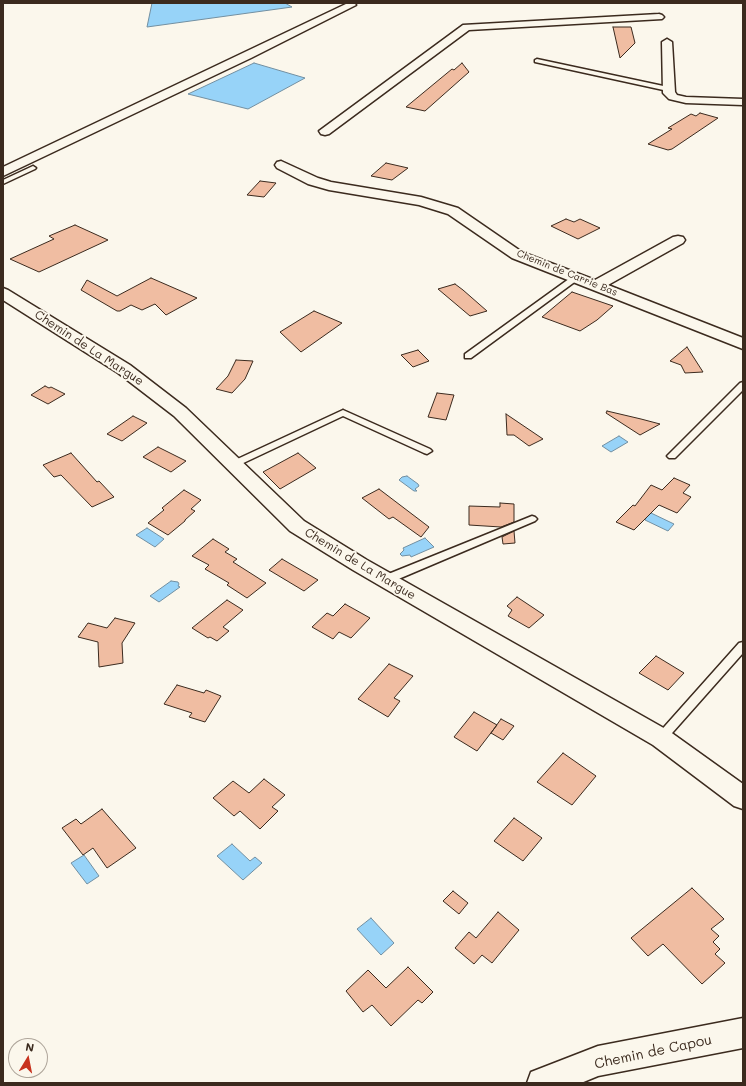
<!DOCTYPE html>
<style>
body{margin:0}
#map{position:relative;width:746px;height:1086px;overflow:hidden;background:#fbf7ec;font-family:Mali,sans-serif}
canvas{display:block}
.frame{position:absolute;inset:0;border:4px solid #3b2a1e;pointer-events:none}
.north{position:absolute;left:8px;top:1038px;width:40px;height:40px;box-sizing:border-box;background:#fbf7ec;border:1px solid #aea59a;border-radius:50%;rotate:10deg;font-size:11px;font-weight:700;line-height:16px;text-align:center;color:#3b2a1e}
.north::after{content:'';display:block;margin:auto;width:14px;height:18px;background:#c8321e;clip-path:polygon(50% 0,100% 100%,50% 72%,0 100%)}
</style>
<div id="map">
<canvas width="746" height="1086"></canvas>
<div class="frame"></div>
<div class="north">N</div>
</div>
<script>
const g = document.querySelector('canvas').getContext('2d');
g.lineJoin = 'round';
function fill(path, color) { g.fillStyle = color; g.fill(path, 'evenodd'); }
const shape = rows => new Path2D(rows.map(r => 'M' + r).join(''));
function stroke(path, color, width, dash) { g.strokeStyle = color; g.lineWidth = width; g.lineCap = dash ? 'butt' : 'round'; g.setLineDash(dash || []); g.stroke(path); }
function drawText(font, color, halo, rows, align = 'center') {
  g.font = font + ' Mali,sans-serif'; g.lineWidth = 4; g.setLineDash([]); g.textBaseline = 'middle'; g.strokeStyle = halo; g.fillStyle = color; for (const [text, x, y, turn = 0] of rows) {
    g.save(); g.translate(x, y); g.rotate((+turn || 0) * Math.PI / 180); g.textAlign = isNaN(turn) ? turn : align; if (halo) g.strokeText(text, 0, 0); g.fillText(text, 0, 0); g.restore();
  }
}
const water = shape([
 [152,3,285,3,292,7,147,27,152,3],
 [254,63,305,78,248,109,188,94,254,63],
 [619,436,628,442,611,452,602,446,619,436],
 [407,476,418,484,419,486,415,489,417,491,414,491,399,480,402,477,407,476],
 [651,513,674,524,668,531,645,520,646,518,644,517,651,513],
 [147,528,164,539,155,547,136,535,147,528],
 [425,538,434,547,411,557,410,555,402,556,400,554,404,550,403,548,425,538],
 [171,581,178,582,179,584,178,586,180,587,159,602,150,596,171,581],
 [232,844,250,861,255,857,262,863,243,880,217,856,232,844],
 [84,855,99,876,87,884,71,863,84,855],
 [371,918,394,943,381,955,357,929,371,918]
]);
fill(water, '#97d3f8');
stroke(water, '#728fa1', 1);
const building = shape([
 [613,27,631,27,635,43,620,58,613,27],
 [462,63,469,72,425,111,406,107,452,69,454,70,462,63],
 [700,113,718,118,672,149,668,150,648,144,672,129,668,128,691,114,696,116,700,113],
 [386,163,408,168,392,180,371,176,386,163],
 [260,181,276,183,264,197,247,195,260,181],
 [566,219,574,222,580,219,600,228,578,239,551,226,566,219],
 [75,225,108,240,39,272,10,259,54,239,49,236,75,225],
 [151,278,197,298,166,315,155,304,142,310,131,305,120,311,117,311,81,290,87,280,117,296,151,278],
 [455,284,463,290,487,311,470,316,438,289,455,284],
 [572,292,613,306,597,320,580,331,542,317,572,292],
 [314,311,342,323,301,352,280,332,314,311],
 [687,347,703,372,685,373,681,365,670,361,687,347],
 [418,350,429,361,413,367,401,355,418,350],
 [236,360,253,361,245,379,232,393,216,389,228,376,236,360],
 [45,386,49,388,51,387,65,394,48,404,31,395,45,386],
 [437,393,454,395,446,420,428,417,437,393],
 [607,411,641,419,660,424,640,435,606,413,607,411],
 [506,414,543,439,529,446,514,435,507,435,506,414],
 [133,416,147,423,122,441,107,434,133,416],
 [158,447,186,461,171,472,143,457,158,447],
 [71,453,97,482,99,481,114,497,92,507,61,475,54,477,43,465,71,453],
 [298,453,316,468,280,489,263,472,298,453],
 [674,478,690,485,683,493,691,497,677,513,659,505,634,530,616,522,633,505,635,506,651,485,662,490,674,478],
 [379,489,429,527,421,537,393,517,389,519,362,498,379,489],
 [184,490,201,500,191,509,195,511,185,520,185,521,168,535,148,523,164,510,162,508,184,490],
 [500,503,514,504,514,522,501,527,469,525,469,506,500,507,500,503],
 [514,531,515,543,503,544,502,537,514,531],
 [213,539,229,549,225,552,237,559,233,562,266,583,247,598,227,585,229,583,205,569,209,565,192,556,213,539],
 [282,559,318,580,304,591,269,570,282,559],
 [517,597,544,615,529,628,508,616,512,610,507,606,517,597],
 [227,600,243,610,223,627,229,631,217,641,210,637,208,638,192,628,227,600],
 [345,604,370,618,351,638,339,632,333,639,312,627,327,613,333,616,345,604],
 [115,618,135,623,122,643,123,663,99,667,98,642,78,637,88,623,107,628,115,618],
 [656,656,684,673,668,690,639,673,656,656],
 [389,664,413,676,394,698,400,701,388,717,358,699,389,664],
 [177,685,204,693,206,690,221,696,205,722,189,717,192,713,164,704,177,685],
 [474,712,497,725,477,751,454,737,474,712],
 [501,719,514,726,503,740,491,733,501,719],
 [563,753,596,776,572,805,537,782,563,753],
 [264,779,285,795,272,807,278,811,260,829,240,811,234,816,213,798,233,781,249,793,264,779],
 [102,809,136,848,107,868,93,848,83,855,62,828,76,819,81,824,102,809],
 [514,818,542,838,523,861,494,841,514,818],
 [692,888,724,919,711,929,719,936,713,942,720,949,715,954,725,963,702,984,663,944,648,956,631,938,692,888],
 [453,891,468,903,459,914,443,901,453,891],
 [498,912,519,930,492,963,482,955,474,964,455,948,469,932,476,938,498,912],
 [408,967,433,992,422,1003,418,1000,391,1026,372,1005,363,1012,346,991,368,970,386,988,408,967]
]);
fill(building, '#f0bda2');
stroke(building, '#3b2a1e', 1);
const lane = shape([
 [537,59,668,87,671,89,668,91,535,62,535,60,537,59],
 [33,166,36,168,35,169,3,184,3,180,33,166],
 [573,276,579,276,580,278,471,358,465,358,465,354,573,276],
 [743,382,743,390,675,458,669,458,667,456,740,383,743,382],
 [343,410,430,449,432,451,427,454,424,453,343,416,237,466,231,466,229,464,231,462,343,410],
 [532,516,535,517,537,519,535,521,389,583,381,583,380,580,381,577,532,516],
 [743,642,743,653,665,741,661,743,657,741,655,738,657,735,739,643,743,642]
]);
const street = shape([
 [348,3,354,3,356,5,251,58,3,176,3,167,348,3],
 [659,14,662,15,664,17,662,19,469,30,329,134,325,135,321,134,319,131,463,25,659,14],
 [667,39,672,42,675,92,677,95,686,97,743,99,743,105,686,103,669,99,663,93,662,42,667,39],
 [281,161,318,178,331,182,421,197,458,208,522,252,595,280,673,237,678,236,683,237,685,240,683,243,608,285,743,338,743,349,512,258,448,214,419,205,329,190,308,184,277,168,275,165,277,162,281,161],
 [3,288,8,290,130,365,186,408,304,521,367,560,669,731,743,784,743,809,734,806,653,745,353,570,290,531,174,416,118,373,3,300,3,288],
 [743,1018,743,1048,598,1076,581,1083,527,1083,531,1072,598,1046,743,1018]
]);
stroke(lane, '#3b2a1e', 3);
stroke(street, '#3b2a1e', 3);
fill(lane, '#fbf7ec');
fill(street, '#fbf7ec');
drawText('10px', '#3b2a1e', '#fbf7ec', [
 ["Chemin de Carrie Bas",567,273,22]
]);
drawText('12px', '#3b2a1e', '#fbf7ec', [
 ["Chemin de La Margue",89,348,33],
 ["Chemin de La Margue",360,564,31]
]);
drawText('14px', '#3b2a1e', '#fbf7ec', [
 ["Chemin de Capou",653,1052,-12]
]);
</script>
